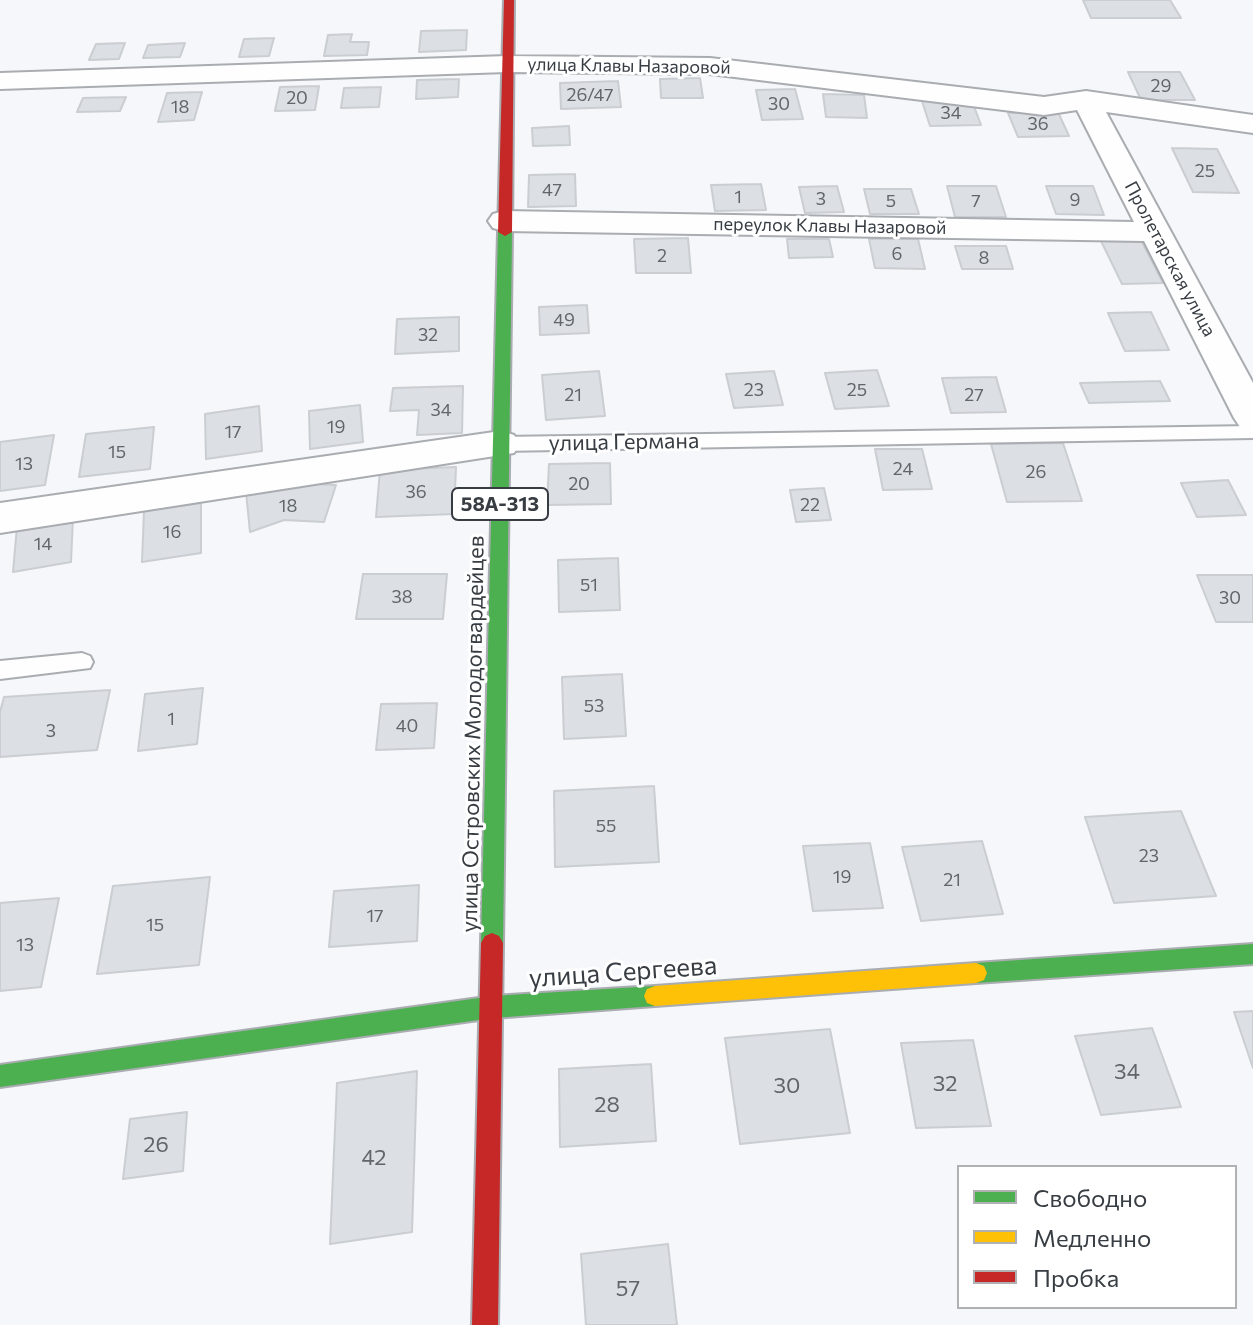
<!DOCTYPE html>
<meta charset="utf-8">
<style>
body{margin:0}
#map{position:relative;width:1253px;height:1325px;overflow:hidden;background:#f5f7fa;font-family:Commissioner,sans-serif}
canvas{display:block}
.legend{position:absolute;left:957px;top:1165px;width:280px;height:144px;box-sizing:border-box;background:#fff;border:2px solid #afb1b3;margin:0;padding:10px 14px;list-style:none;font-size:24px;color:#373d42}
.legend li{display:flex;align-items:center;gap:16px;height:40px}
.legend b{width:40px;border:2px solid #afb1b3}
</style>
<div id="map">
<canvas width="1253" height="1325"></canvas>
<ul class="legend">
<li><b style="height:10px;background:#4caf50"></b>Свободно</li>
<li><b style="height:10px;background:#ffc107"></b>Медленно</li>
<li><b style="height:10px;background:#c62828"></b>Пробка</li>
</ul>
</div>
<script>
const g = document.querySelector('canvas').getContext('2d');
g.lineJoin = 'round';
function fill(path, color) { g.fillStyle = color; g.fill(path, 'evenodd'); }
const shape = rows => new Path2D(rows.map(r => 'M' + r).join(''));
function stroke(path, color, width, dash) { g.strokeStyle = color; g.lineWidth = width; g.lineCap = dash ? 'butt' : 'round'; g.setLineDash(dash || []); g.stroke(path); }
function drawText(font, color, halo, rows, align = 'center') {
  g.font = font + ' Commissioner,sans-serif'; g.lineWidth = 6; g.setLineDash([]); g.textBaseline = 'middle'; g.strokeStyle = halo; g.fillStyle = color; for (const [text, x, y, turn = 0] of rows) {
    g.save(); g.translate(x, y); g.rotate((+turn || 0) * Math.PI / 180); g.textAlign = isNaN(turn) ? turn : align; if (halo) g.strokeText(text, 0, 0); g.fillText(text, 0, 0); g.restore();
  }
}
const building = shape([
 [1083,0,1170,0,1181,18,1091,18,1083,0],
 [467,30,466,50,419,52,421,31,467,30],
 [352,34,350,42,369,42,367,55,324,56,328,35,352,34],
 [274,38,269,56,239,57,244,39,274,38],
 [125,43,119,59,89,60,96,44,125,43],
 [185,43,180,57,143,58,148,45,185,43],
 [1128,72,1180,72,1195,100,1141,100,1128,72],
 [700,78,703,98,661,98,660,79,700,78],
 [459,79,458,97,416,99,417,80,459,79],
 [618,81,621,107,561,109,560,83,618,81],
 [319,86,315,110,275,111,280,87,319,86],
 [381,87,379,107,341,108,344,88,381,87],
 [795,89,803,119,762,120,756,90,795,89],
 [202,92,194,120,158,122,167,93,202,92],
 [823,94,864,95,867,118,826,117,823,94],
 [126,97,120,111,77,112,83,98,126,97],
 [922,101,972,101,981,125,930,126,922,101],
 [1058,112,1069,136,1018,137,1008,113,1058,112],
 [569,126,570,145,533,146,532,128,569,126],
 [1172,148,1217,149,1239,193,1193,192,1172,148],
 [575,174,576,206,528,207,529,175,575,174],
 [761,184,766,210,715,211,711,185,761,184],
 [837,186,844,212,805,213,799,187,837,186],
 [947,186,996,186,1006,217,955,217,947,186],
 [1046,186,1093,186,1104,215,1056,214,1046,186],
 [864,189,911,189,919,214,870,214,864,189],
 [688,238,691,273,636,273,634,239,688,238],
 [787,239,829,239,833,257,789,258,787,239],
 [869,239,918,239,925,269,875,268,869,239],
 [1141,240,1163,283,1122,284,1101,241,1141,240],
 [955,246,1006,246,1013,269,962,269,955,246],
 [587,305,589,333,540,335,539,307,587,305],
 [1151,312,1169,350,1125,351,1108,313,1151,312],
 [459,317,459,351,395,354,397,319,459,317],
 [877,370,889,406,835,409,825,373,877,370],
 [599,371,605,416,546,420,542,375,599,371],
 [774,371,783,405,734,408,726,374,774,371],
 [996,377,1006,412,951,413,942,378,996,377],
 [1160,381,1170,401,1089,403,1080,383,1160,381],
 [463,386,462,433,417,435,419,410,390,411,393,388,463,386],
 [360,405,363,442,310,449,309,411,360,405],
 [259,406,262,451,206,459,205,414,259,406],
 [154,427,150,469,79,477,86,434,154,427],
 [54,435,45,485,0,491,0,442,54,435],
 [1063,443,1082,501,1007,502,991,444,1063,443],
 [875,449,922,449,932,489,883,490,875,449],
 [610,463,611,504,547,505,549,464,610,463],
 [456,467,454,514,376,517,380,470,456,467],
 [1228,480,1246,515,1197,517,1181,483,1228,480],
 [297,483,336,485,324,522,284,520,250,532,246,492,297,483],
 [824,488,831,520,796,522,790,490,824,488],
 [201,503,201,553,142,562,144,511,201,503],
 [73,517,71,562,13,572,17,526,73,517],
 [618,558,620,610,559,612,558,560,618,558],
 [363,574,447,574,443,619,356,619,363,574],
 [1197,575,1253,575,1253,622,1216,622,1197,575],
 [622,674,626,736,564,739,562,677,622,674],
 [203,688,197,744,138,751,145,694,203,688],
 [110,690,97,750,0,757,0,712,4,697,110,690],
 [437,703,434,748,376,750,381,704,437,703],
 [654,786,659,862,555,867,554,791,654,786],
 [1181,811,1216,896,1114,903,1085,817,1181,811],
 [982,841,1003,914,921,921,902,847,982,841],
 [870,843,883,908,813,911,803,846,870,843],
 [210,877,199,965,97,974,113,886,210,877],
 [419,885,417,941,329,947,334,891,419,885],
 [59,898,41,987,0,991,0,903,59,898],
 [1253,1011,1253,1068,1234,1012,1253,1011],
 [1152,1028,1181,1107,1101,1115,1075,1036,1152,1028],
 [830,1029,850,1133,740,1144,725,1038,830,1029],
 [973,1040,991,1126,916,1128,901,1043,973,1040],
 [651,1064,656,1141,560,1147,559,1069,651,1064],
 [417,1071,412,1232,330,1244,337,1083,417,1071],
 [187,1112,183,1171,123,1179,130,1119,187,1112],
 [668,1244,677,1325,586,1325,581,1254,668,1244]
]);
fill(building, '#dce0e4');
stroke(building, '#cacdd1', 2);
const lane = shape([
 [1253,426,1253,438,501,451,492,444,501,437,1253,426],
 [82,653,90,656,93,662,90,668,0,679,0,661,82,653]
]);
const street = shape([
 [507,56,710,58,1044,97,1086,91,1253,115,1253,133,1106,112,1253,383,1253,431,1240,427,1234,418,1144,241,504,231,493,228,488,221,493,214,504,211,1134,222,1077,110,1044,115,710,74,507,72,0,89,0,73,507,56],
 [501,431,514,435,520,444,514,453,0,533,0,503,501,431]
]);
const fast = shape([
 [505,228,512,232,503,943,499,950,492,953,485,950,481,943,498,232,505,228],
 [1253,944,1253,964,976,983,968,980,965,973,968,966,976,963,1253,944],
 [655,986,663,989,666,996,663,1003,655,1006,493,1018,0,1087,0,1065,493,996,655,986]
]);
const slow = shape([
 [976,963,984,966,987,973,984,980,976,983,655,1006,647,1003,644,996,647,989,655,986,976,963]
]);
const jam = shape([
 [504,0,514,0,512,232,505,236,498,232,504,0],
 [492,933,499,936,503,943,498,1325,472,1325,481,943,485,936,492,933]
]);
stroke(lane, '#a9acb0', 4);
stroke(street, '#a9acb0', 4);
stroke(fast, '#a9acb0', 4);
stroke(slow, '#a9acb0', 4);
stroke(jam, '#a9acb0', 4);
fill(lane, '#fefefe');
fill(street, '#fefefe');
fill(fast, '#4caf50');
fill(slow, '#ffc107');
fill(jam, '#c62828');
drawText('18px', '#373d42', '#fff', [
 ["улица Клавы Назаровой",629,66,1],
 ["переулок Клавы Назаровой",830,226,1],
 ["Пролетарская улица",1170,259,62]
]);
drawText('18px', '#60666a', null, [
 ["29",1161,86],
 ["26/47",590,95],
 ["20",297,98],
 ["30",779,104],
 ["18",180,107],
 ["34",951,113],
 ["36",1038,124],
 ["25",1205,171],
 ["47",552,190],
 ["1",738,197],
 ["3",821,199],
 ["9",1075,200],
 ["5",891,201],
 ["7",976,201],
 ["6",897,254],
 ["2",662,256],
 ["8",984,258],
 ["49",564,320],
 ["32",428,335],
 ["23",754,390],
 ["25",857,390],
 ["21",573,395],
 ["27",974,395],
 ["34",441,410],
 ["19",336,427],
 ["17",233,432],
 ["15",117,452],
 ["13",24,464],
 ["24",903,469],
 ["26",1036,472],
 ["20",579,484],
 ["36",416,492],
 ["22",810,505],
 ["18",288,506],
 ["16",172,532],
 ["14",43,544],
 ["51",589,585],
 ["38",402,597],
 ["30",1230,598],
 ["53",594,706],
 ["1",171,719],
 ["40",407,726],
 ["3",51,731],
 ["55",606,826],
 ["23",1149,856],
 ["19",842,877],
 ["21",952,880],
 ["17",375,916],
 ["15",155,925],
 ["13",25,945]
]);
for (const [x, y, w] of [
 [500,504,96]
]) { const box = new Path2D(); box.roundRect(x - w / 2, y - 16, w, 32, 6); g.fillStyle = '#fff'; g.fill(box); stroke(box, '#373d42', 2); }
drawText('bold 20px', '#373d42', null, [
 ["58А-313",500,504]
]);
drawText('22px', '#373d42', '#fff', [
 ["улица Германа",624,442,-1],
 ["улица Островских Молодогвардейцев",473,734,-89]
]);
drawText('22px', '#60666a', null, [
 ["34",1127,1072],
 ["32",945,1084],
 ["30",787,1086],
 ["28",607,1105],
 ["26",156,1145],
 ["42",374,1158],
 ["57",628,1289]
]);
drawText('26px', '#373d42', '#fff', [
 ["улица Сергеева",623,972,-4]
]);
</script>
